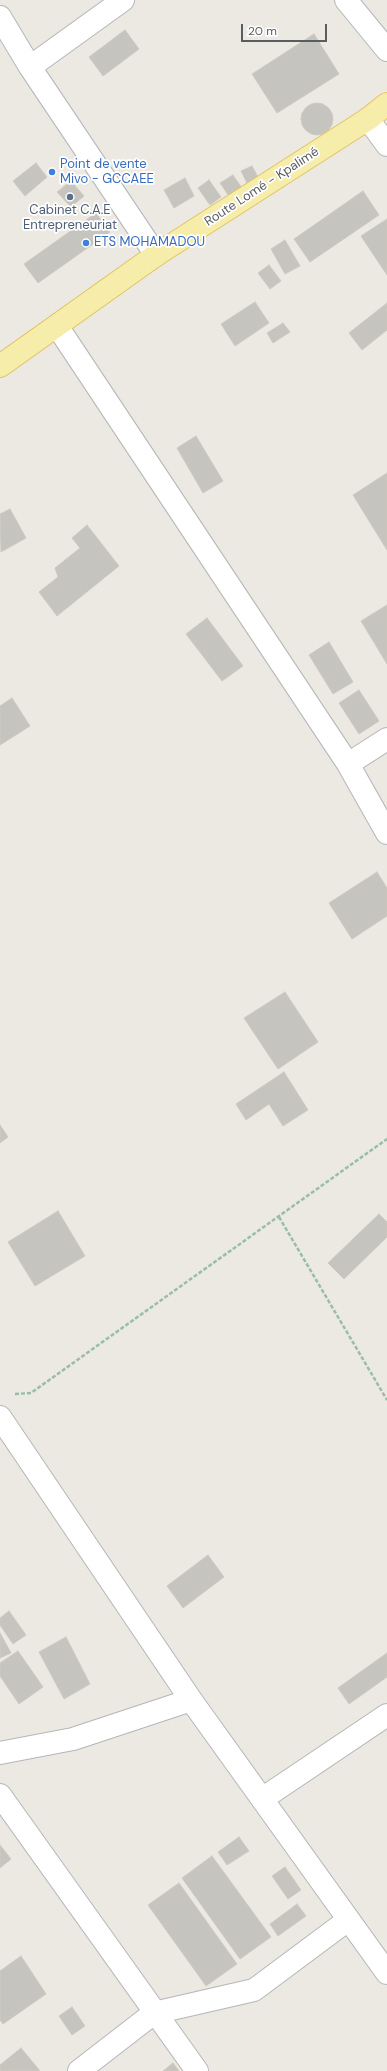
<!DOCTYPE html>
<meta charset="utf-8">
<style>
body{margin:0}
#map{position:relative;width:387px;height:2071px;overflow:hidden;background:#ebe9e1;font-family:"DM Sans",sans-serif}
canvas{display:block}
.scale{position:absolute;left:241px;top:24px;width:86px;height:18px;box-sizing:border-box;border:2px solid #595c60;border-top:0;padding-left:5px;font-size:12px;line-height:14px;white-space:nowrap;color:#595c60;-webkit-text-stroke:3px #fff;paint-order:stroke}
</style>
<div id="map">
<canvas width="387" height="2071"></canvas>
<div class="scale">20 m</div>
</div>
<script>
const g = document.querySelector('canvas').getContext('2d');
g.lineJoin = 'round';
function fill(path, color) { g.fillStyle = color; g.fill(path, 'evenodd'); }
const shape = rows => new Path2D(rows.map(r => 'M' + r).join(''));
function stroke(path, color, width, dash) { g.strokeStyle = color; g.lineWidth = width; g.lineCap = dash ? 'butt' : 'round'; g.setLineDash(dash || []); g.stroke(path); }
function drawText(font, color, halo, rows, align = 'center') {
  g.font = font + ' "DM Sans",sans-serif'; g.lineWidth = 3.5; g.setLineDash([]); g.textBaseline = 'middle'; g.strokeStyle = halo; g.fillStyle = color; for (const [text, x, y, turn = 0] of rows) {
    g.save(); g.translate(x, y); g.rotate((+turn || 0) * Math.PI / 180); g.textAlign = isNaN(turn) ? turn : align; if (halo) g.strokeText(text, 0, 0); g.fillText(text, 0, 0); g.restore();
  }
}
const building = shape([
 [125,30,139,49,103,76,89,57,125,30],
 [314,34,339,74,277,113,252,74,314,34],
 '301 119a16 16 0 1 1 32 0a16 16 0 1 1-32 0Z',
 [36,163,47,177,25,196,13,181,36,163],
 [252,166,259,179,248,185,241,171,252,166],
 [233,175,242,188,229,196,220,183,233,175],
 [185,178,194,196,174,208,164,190,185,178],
 [209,180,221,197,210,205,198,188,209,180],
 [71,181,84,196,71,207,57,192,71,181],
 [363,191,379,215,310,262,294,239,363,191],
 [96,213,110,232,38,283,24,264,96,213],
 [387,219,387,275,361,236,387,219],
 [285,240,300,266,285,274,271,249,285,240],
 [269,265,281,281,270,289,258,273,269,265],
 [255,302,269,323,235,346,221,324,255,302],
 [387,303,387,330,362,350,349,333,387,303],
 [283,323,290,332,273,343,267,333,283,323],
 [196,436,223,481,203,493,177,448,196,436],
 [387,473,387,550,353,495,387,473],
 [10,509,26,538,1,552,0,514,10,509],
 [87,525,119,566,57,616,39,592,58,577,55,568,80,548,72,538,87,525],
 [387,605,387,664,361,621,387,605],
 [207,618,243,666,222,681,186,634,207,618],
 [329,642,353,682,333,694,309,655,329,642],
 [359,690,379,721,359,734,339,703,359,690],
 [12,698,30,726,0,745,0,706,12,698],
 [377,872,387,888,387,916,352,939,329,903,377,872],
 [285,992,318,1042,278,1069,244,1018,285,992],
 [284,1072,308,1110,283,1126,269,1104,246,1120,236,1104,284,1072],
 [0,1125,8,1137,0,1143,0,1125],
 [58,1211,85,1256,35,1286,8,1242,58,1211],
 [379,1214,387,1222,387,1237,344,1279,328,1263,379,1214],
 [208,1555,224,1577,183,1608,167,1586,208,1555],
 [9,1611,26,1635,13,1644,0,1625,0,1618,9,1611],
 [0,1633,11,1653,0,1658,0,1633],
 [66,1637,90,1684,64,1699,39,1652,66,1637],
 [18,1651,43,1687,19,1704,0,1676,0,1663,18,1651],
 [387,1653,387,1677,349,1704,338,1688,387,1653],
 [239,1837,249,1851,227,1865,218,1852,239,1837],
 [0,1845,11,1859,0,1868,0,1845],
 [212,1856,271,1937,240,1959,182,1878,212,1856],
 [285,1867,301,1890,288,1899,272,1876,285,1867],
 [179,1883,237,1964,206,1986,148,1905,179,1883],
 [297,1904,306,1916,278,1936,270,1924,297,1904],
 [21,1956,46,1994,3,2024,0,2020,0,1971,21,1956],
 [72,2007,85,2026,72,2035,59,2016,72,2007],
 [21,2048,40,2071,0,2071,0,2065,21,2048],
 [173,2063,179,2071,163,2071,173,2063]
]);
fill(building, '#c6c4be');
stroke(building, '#cfcac0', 1);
const minor = shape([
 [346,0,387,50],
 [0,17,30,67,156,255],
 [30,67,123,0],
 [368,119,387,145],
 [57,326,348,764,387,833],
 [348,764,387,739],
 [0,1417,191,1700,387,1973],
 [0,1753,73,1739,191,1700],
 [0,1795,197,2071],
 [262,1799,387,1715],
 [79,2071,154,2013,254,1990,348,1920]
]);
const major = shape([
 [0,366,156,255,368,119,387,104]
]);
stroke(minor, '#b3b6ba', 24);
stroke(major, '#e2c362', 24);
stroke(shape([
 [279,1217,387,1400],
 [15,1394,31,1393,387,1139]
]), '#98bea4', 2.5, [4, 2]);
stroke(minor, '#fff', 22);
stroke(major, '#f6edaa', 22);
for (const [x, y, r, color] of [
 [52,172,4,"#3f7fe0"],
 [70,197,4,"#5c6f8a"],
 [86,243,4,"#3f7fe0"]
]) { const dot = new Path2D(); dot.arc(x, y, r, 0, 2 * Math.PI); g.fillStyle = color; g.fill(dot); stroke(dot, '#fff', 1.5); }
drawText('13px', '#366cbe', '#fff', [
 ["Point de vente",60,165],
 ["Mivo - GCCAEE",60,180],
 ["ETS MOHAMADOU",94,243]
], 'left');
drawText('13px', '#595c60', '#fff', [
 ["Route Lomé - Kpalimé",262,187,-33]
]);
drawText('13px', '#4e5e75', '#fff', [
 ["Cabinet C.A.E",70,211],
 ["Entrepreneuriat",70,226]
]);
</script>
